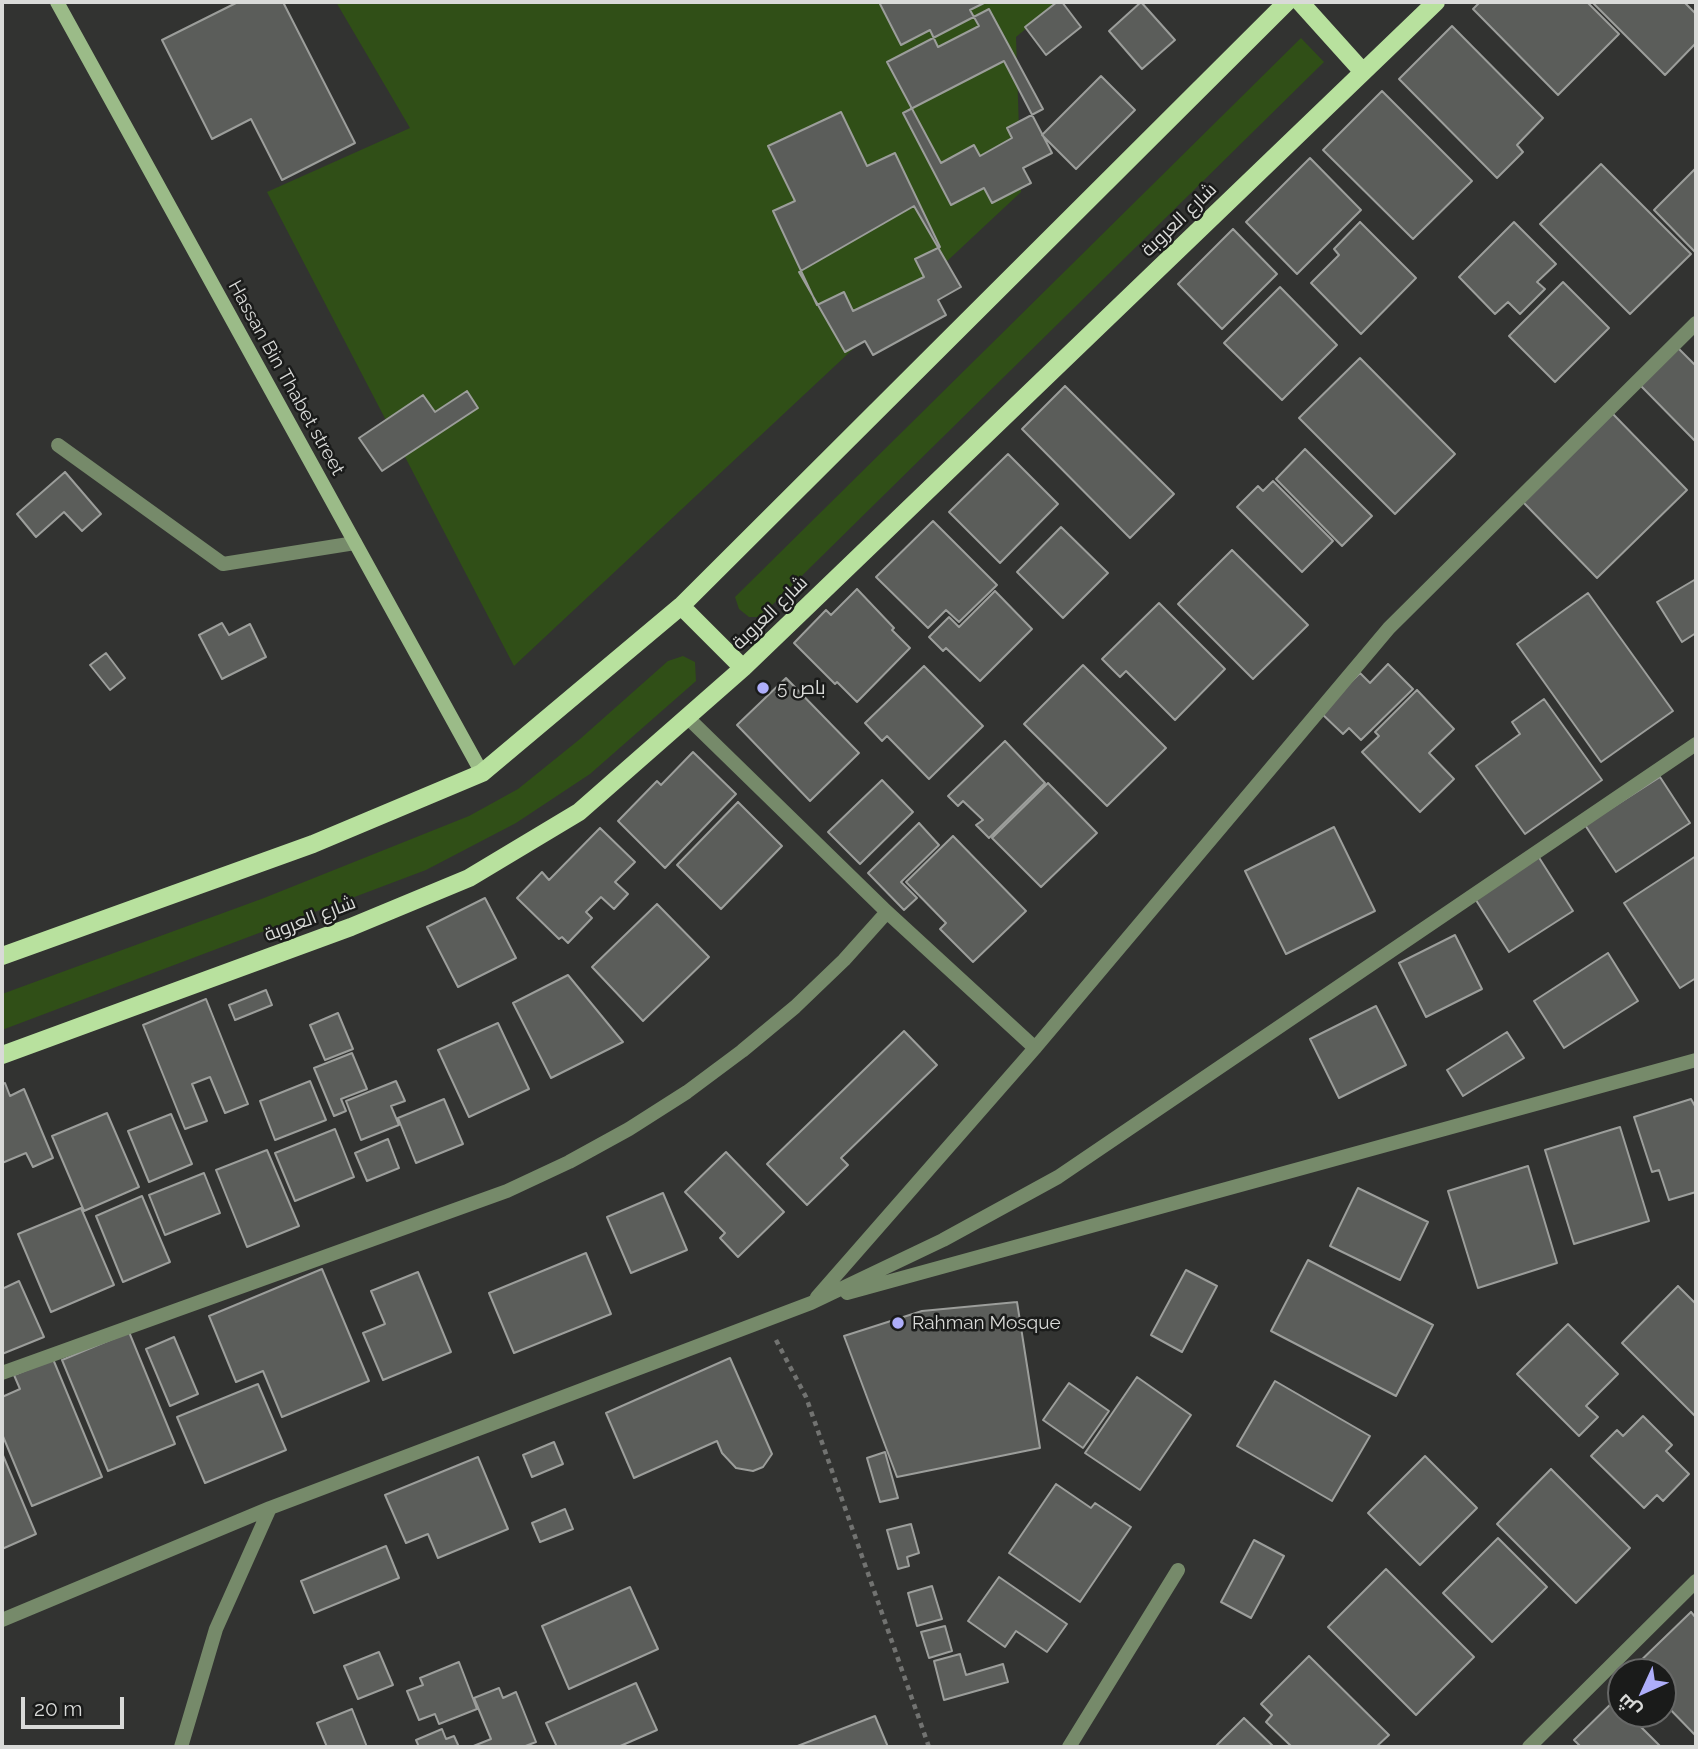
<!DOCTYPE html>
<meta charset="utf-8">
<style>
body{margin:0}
#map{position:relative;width:1698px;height:1749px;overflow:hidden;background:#323331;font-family:Raleway,Cairo,sans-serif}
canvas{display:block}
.frame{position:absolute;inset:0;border:4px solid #d9dad8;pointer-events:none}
.north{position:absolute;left:1607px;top:1658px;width:70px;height:70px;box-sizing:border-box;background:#1a1b1a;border:2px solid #666766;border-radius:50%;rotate:225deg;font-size:19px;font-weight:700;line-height:28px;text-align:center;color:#d9dad8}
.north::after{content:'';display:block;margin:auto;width:24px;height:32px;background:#aeaefa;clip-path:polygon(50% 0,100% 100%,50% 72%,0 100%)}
.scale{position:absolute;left:21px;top:1697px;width:103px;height:32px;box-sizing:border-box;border:4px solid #d9dad8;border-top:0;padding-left:9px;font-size:21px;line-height:24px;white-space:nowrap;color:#d9dad8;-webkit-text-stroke:5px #1a1b1a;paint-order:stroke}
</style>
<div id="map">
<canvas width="1698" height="1749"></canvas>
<div class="frame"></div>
<div class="north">ش</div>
<div class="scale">20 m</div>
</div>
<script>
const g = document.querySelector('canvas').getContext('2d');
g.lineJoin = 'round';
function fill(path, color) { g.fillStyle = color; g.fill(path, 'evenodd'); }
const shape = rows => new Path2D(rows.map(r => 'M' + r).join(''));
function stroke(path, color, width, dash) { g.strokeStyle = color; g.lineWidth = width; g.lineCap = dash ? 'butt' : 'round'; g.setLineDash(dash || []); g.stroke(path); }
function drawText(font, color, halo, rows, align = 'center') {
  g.font = font + ' Raleway,Cairo,sans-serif'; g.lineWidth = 5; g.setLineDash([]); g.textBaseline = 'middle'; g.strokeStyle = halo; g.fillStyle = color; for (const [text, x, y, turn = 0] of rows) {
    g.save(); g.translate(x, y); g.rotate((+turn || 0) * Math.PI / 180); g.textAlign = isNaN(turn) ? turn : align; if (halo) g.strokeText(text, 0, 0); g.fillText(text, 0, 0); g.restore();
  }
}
fill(shape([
 [336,2,1058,2,1016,37,1021,192,514,666,267,192,410,128],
 [1301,38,1324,62,760,617,749,617,739,609,735,597],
 [683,656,695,662,696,681,590,774,516,823,426,870,2,1030,2,994,264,898,469,816,518,789,580,739,668,661]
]), '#304f17');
const building = shape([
 [238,2,283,2,355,143,282,180,251,119,212,139,162,40,238,2],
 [879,2,986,2,970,10,979,26,938,47,930,30,901,45,879,2],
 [1057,2,1062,2,1081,27,1046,55,1025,27,1057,2],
 [1141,2,1175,40,1142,69,1109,31,1141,2],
 [1480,2,1587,2,1619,34,1558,95,1473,9,1480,2],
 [1592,2,1684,2,1696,14,1696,43,1665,75,1592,2],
 [989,9,1043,109,1007,128,1012,138,980,156,974,145,941,163,887,62,989,9],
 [1452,26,1543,118,1517,145,1523,152,1497,178,1399,79,1452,26],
 [1004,61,1052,153,1023,168,1031,183,992,203,984,188,951,205,903,113,1004,61],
 [1101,76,1135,110,1076,169,1042,135,1101,76],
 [1382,91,1472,181,1413,239,1323,150,1382,91],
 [841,112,867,166,895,153,940,247,915,259,924,277,853,311,844,292,817,305,773,211,795,201,768,146,841,112],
 [1310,158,1361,210,1297,274,1246,222,1310,158],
 [1601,164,1691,254,1630,314,1540,224,1601,164],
 [1696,168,1696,253,1654,210,1696,168],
 [914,206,961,287,938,300,946,315,873,355,865,341,845,352,799,272,914,206],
 [1360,222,1416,278,1361,334,1311,283,1339,255,1334,249,1360,222],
 [1514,222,1556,264,1537,282,1545,289,1520,314,1508,302,1495,314,1459,277,1514,222],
 [1233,229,1277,274,1222,329,1178,284,1233,229],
 [1563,282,1609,328,1555,382,1509,336,1563,282],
 [1280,287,1337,345,1282,400,1224,343,1280,287],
 [1677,347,1696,366,1696,442,1639,384,1677,347],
 [1360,358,1455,454,1395,514,1299,418,1360,358],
 [1065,386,1174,494,1130,538,1022,429,1065,386],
 [467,391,478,408,382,471,359,438,423,395,435,412,467,391],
 [1612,413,1687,490,1597,578,1522,501,1612,413],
 [1305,449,1372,516,1342,546,1276,479,1305,449],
 [1008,454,1058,504,1000,563,949,512,1008,454],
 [65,472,101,514,82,531,64,512,36,537,17,514,65,472],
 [1273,481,1333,541,1302,572,1237,507,1258,486,1263,491,1273,481],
 [933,521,997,585,959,622,946,610,928,628,876,577,933,521],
 [1061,527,1108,573,1063,618,1017,572,1061,527],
 [1232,550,1308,625,1253,679,1178,604,1232,550],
 [1696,579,1696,633,1682,642,1657,602,1696,579],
 [857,589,894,628,892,630,910,648,857,702,837,682,835,684,794,643,826,610,831,615,857,589],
 [995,591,1032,629,980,681,946,648,943,651,929,637,949,617,959,627,995,591],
 [1588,593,1673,711,1601,762,1517,644,1588,593],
 [1159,603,1225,669,1175,720,1126,671,1120,677,1102,659,1159,603],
 [222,623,229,635,250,624,266,657,222,679,199,635,222,623],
 [106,653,125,678,110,690,90,665,106,653],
 [1388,664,1413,689,1361,740,1349,728,1343,734,1320,712,1360,673,1370,683,1388,664],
 [1083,665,1166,748,1107,806,1024,724,1083,665],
 [924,666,983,726,929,779,887,736,882,741,865,723,924,666],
 [786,678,859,753,810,801,737,725,786,678],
 [1417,690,1454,729,1429,753,1454,779,1420,812,1362,752,1379,736,1375,732,1417,690],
 [1544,699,1602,780,1525,834,1476,766,1520,734,1512,722,1544,699],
 [1005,741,1045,783,989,838,976,825,983,820,963,801,958,806,948,796,1005,741],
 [693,752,736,794,665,868,618,821,657,781,661,785,693,752],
 [1660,777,1690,823,1616,872,1585,825,1660,777],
 [882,780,913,812,860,864,828,832,882,780],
 [1048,783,1097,833,1041,887,992,838,1048,783],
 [738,802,782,846,721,909,677,865,738,802],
 [919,823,939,845,901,882,917,898,904,910,868,873,919,823],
 [1334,827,1375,911,1286,954,1245,871,1334,827],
 [600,828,635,862,615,882,628,894,614,909,601,897,586,912,592,918,568,943,562,937,559,939,517,898,542,872,549,880,600,828],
 [953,836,1026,911,973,962,940,929,946,923,906,882,953,836],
 [1538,856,1573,911,1509,952,1474,897,1538,856],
 [1696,856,1696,978,1680,988,1624,903,1696,856],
 [485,898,516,958,458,987,427,927,485,898],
 [657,904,709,957,643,1021,592,967,657,904],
 [1455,935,1482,989,1426,1017,1399,963,1455,935],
 [1608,953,1638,1001,1564,1048,1534,1001,1608,953],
 [568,975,623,1042,551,1078,513,1003,568,975],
 [266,990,272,1005,235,1020,229,1005,266,990],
 [206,999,248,1104,225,1113,210,1077,192,1084,207,1121,185,1129,143,1025,206,999],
 [1376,1006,1406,1065,1339,1098,1310,1039,1376,1006],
 [338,1013,353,1049,325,1060,310,1025,338,1013],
 [498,1023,529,1089,469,1117,438,1050,498,1023],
 [904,1031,937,1065,841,1158,848,1165,807,1205,767,1164,904,1031],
 [1507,1032,1524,1058,1463,1096,1447,1070,1507,1032],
 [352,1053,367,1089,341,1099,346,1111,334,1116,314,1068,352,1053],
 [310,1081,326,1120,275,1140,260,1101,310,1081],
 [396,1081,405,1101,391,1106,399,1125,361,1140,346,1101,396,1081],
 [5,1083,10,1096,24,1089,53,1158,33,1167,26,1153,2,1163,2,1084,5,1083],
 [444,1099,463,1144,416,1163,398,1118,444,1099],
 [1691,1099,1696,1108,1696,1192,1669,1200,1659,1170,1652,1172,1634,1117,1691,1099],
 [107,1113,139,1187,84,1211,52,1136,107,1113],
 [171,1114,192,1164,149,1182,128,1131,171,1114],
 [1620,1127,1649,1221,1574,1244,1545,1150,1620,1127],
 [335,1129,354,1177,295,1201,275,1153,335,1129],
 [388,1139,399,1168,367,1181,355,1153,388,1139],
 [267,1150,299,1226,247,1247,216,1170,267,1150],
 [726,1152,784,1212,738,1257,720,1238,725,1233,685,1192,726,1152],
 [1528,1166,1557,1263,1478,1288,1448,1191,1528,1166],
 [204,1173,220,1213,165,1235,149,1195,204,1173],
 [1358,1188,1428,1222,1400,1280,1330,1246,1358,1188],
 [663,1193,687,1250,631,1273,607,1217,663,1193],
 [142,1196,170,1262,123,1282,96,1216,142,1196],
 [81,1208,114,1285,51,1312,18,1234,81,1208],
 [586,1253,611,1314,514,1353,489,1293,586,1253],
 [1308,1260,1433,1325,1396,1396,1271,1331,1308,1260],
 [322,1269,369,1381,282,1417,263,1371,236,1382,209,1316,322,1269],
 [1186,1270,1217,1286,1182,1352,1151,1335,1186,1270],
 [418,1272,451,1352,383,1380,363,1333,385,1324,371,1291,418,1272],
 [19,1281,44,1337,2,1354,2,1289,19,1281],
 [1678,1286,1696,1304,1696,1417,1622,1343,1678,1286],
 [1017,1302,1040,1448,897,1477,844,1336,922,1311,1017,1302],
 [1568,1324,1618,1374,1586,1406,1598,1417,1579,1436,1517,1374,1568,1324],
 [129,1332,175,1444,108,1471,62,1360,129,1332],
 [174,1337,198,1394,170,1406,146,1349,174,1337],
 [730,1358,772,1454,763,1467,753,1471,736,1468,722,1453,717,1441,634,1478,606,1413,730,1358],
 [53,1359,102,1477,32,1506,2,1434,2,1397,20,1389,14,1375,53,1359],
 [1137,1377,1191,1415,1140,1490,1085,1453,1137,1377],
 [1275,1381,1370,1436,1332,1501,1237,1446,1275,1381],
 [1069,1383,1109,1411,1083,1448,1043,1420,1069,1383],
 [258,1384,286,1450,205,1483,177,1417,258,1384],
 [1643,1416,1672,1445,1666,1451,1689,1474,1663,1501,1657,1495,1644,1508,1591,1456,1617,1430,1623,1436,1643,1416],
 [554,1442,563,1464,532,1477,523,1455,554,1442],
 [885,1452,898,1498,880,1502,867,1458,885,1452],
 [2,1453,36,1534,2,1549,2,1453],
 [1425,1456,1477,1508,1420,1565,1368,1513,1425,1456],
 [478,1457,508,1529,438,1558,428,1534,406,1543,385,1495,478,1457],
 [1551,1469,1630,1548,1576,1603,1497,1524,1551,1469],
 [1056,1484,1091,1508,1095,1503,1131,1527,1080,1602,1009,1553,1056,1484],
 [565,1509,573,1529,540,1542,532,1523,565,1509],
 [911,1524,919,1553,907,1557,909,1566,898,1569,887,1530,911,1524],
 [1498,1538,1547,1587,1492,1642,1443,1593,1498,1538],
 [1254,1540,1284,1556,1251,1618,1221,1602,1254,1540],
 [386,1546,399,1578,314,1613,301,1581,386,1546],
 [1386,1569,1474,1657,1416,1715,1328,1627,1386,1569],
 [999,1577,1067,1624,1047,1652,1016,1631,1005,1647,968,1621,999,1577],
 [932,1586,942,1619,917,1626,908,1593,932,1586],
 [630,1587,658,1649,569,1689,542,1626,630,1587],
 [1691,1612,1696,1618,1696,1736,1663,1702,1663,1672,1633,1672,1631,1670,1691,1612],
 [945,1626,952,1651,929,1658,921,1632,945,1626],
 [379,1652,393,1685,358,1699,344,1666,379,1652],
 [960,1654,966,1675,1003,1664,1008,1682,944,1700,934,1661,960,1654],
 [1309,1656,1389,1735,1376,1747,1292,1747,1266,1722,1272,1715,1261,1704,1309,1656],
 [459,1662,477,1709,439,1724,435,1714,419,1720,407,1691,423,1685,420,1678,459,1662],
 [636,1683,657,1730,618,1747,557,1747,546,1723,636,1683],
 [499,1688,503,1698,516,1692,536,1742,523,1747,471,1747,491,1739,474,1698,499,1688],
 [1618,1697,1621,1700,1621,1714,1635,1714,1640,1720,1637,1723,1661,1747,1581,1747,1574,1740,1618,1697],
 [352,1709,367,1747,327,1747,317,1723,352,1709],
 [875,1716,888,1747,795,1747,875,1716],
 [1244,1718,1274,1747,1215,1747,1244,1718],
 [442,1729,446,1739,454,1736,459,1747,419,1747,416,1740,442,1729]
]);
fill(building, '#5b5d5a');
stroke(building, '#9c9e9b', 2);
stroke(shape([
 [776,1340,806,1397,929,1747]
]), '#727371', 4.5, [5, 5]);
stroke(shape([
 [58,445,223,564,355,543]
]), '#768a6a', 14);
stroke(shape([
 [687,717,887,912,1035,1048],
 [847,1293,1696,1060],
 [817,1297,1035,1048,1389,628,1696,323],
 [2,1373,507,1191,569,1162,629,1129,687,1092,742,1051,795,1007,844,960,887,912],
 [2,1620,270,1508,811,1303,943,1240,1058,1177,1696,744],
 [181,1747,216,1629,270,1508],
 [1069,1747,1178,1570],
 [1529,1747,1696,1581]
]), '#768a6a', 14);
stroke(shape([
 [57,2,482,773]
]), '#9bbb88', 14);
stroke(shape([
 [1300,2,1363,72],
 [681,606,743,668],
 [2,956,313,844,482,773,681,606,1287,2],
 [2,1055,351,927,469,878,579,812,743,668,1436,2]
]), '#b8e19e', 18);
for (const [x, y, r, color] of [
 [763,688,7,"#aeaefa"],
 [898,1323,7,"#aeaefa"]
]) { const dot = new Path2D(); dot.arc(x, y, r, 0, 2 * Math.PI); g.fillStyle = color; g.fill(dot); stroke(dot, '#1a1b1a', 2.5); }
drawText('19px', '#d9dad8', '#1a1b1a', [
 ["شارع العروبة",1179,220,-44],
 ["Hassan Bin Thabet street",286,378,61],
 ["شارع العروبة",770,613,-44],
 ["شارع العروبة",310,919,-21]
]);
drawText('19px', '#d9dad8', '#1a1b1a', [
 ["باص 5",777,688],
 ["Rahman Mosque",912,1323]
], 'left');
</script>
